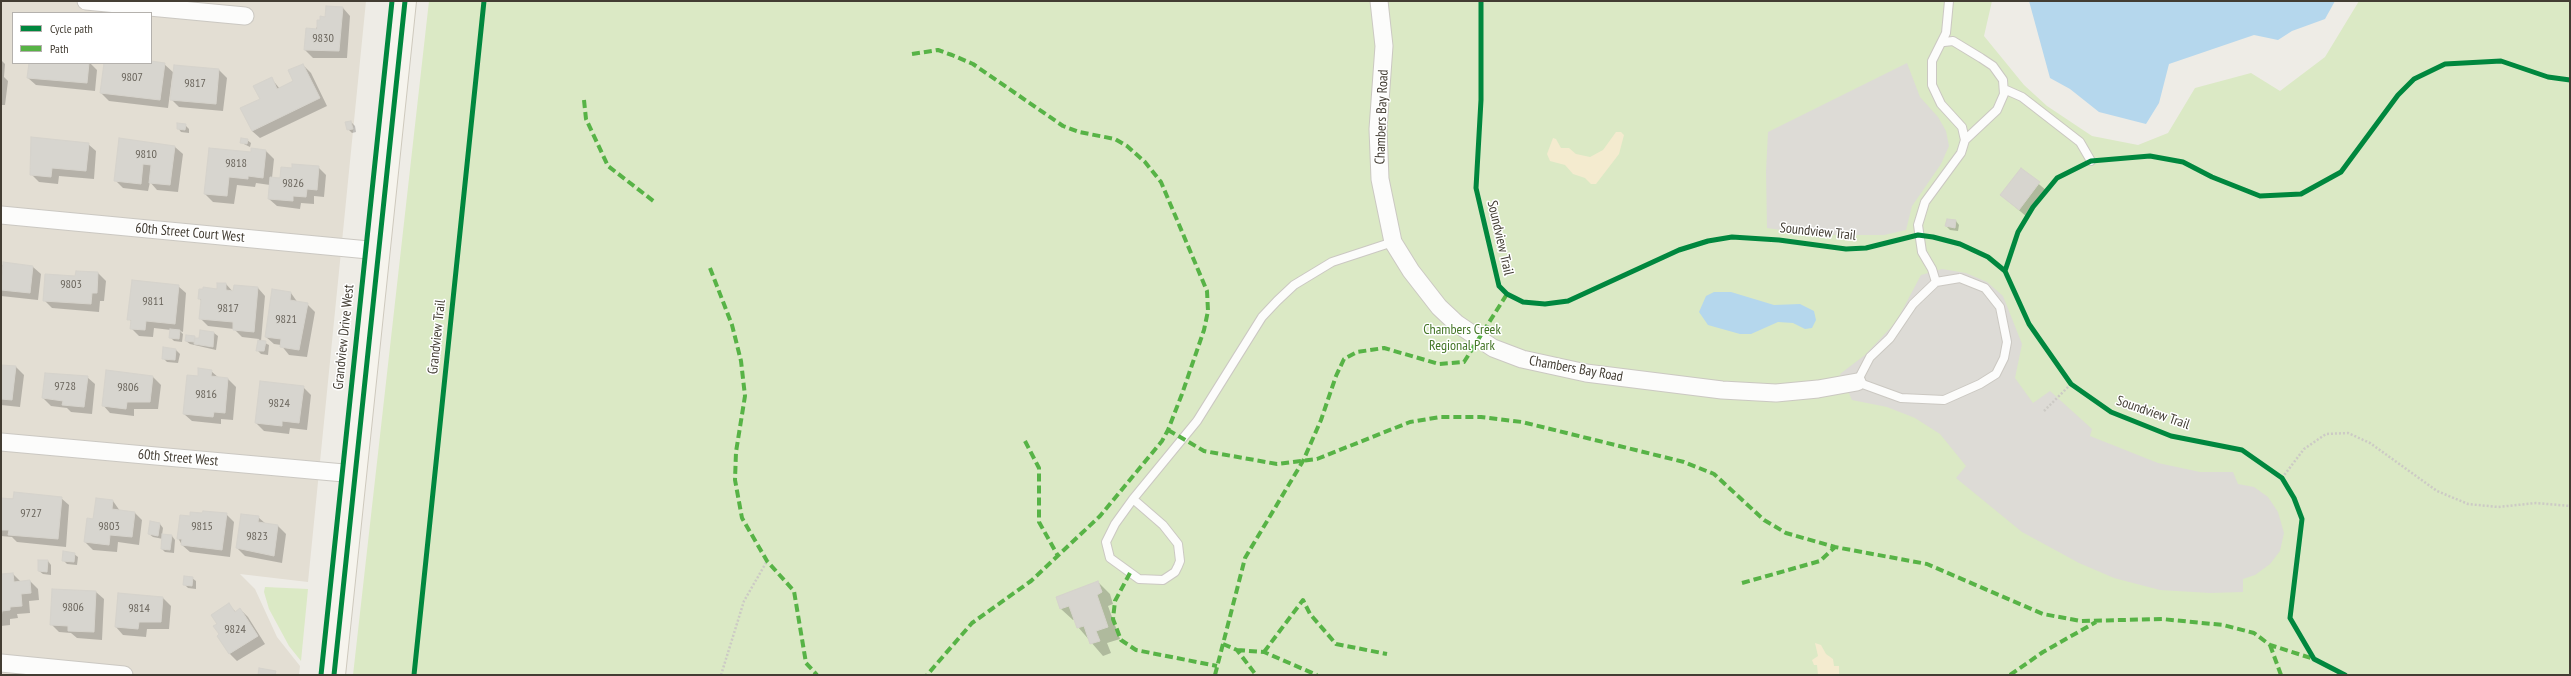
<!DOCTYPE html>
<style>
body{margin:0}
#map{position:relative;width:2571px;height:676px;overflow:hidden;background:#eeece6;font-family:"PT Sans Narrow",sans-serif}
canvas{display:block}
.frame{position:absolute;inset:0;border:2px solid #433d33;pointer-events:none}
.legend{position:absolute;left:12px;top:12px;width:140px;height:52px;box-sizing:border-box;background:#fff;border:1px solid #b4b1ad;margin:0;padding:5px 7px;list-style:none;font-size:12px;color:#433d33}
.legend li{display:flex;align-items:center;gap:8px;height:20px}
.legend b{width:20px;border:1px solid #b4b1ad}
</style>
<div id="map">
<canvas width="2571" height="676"></canvas>
<div class="frame"></div>
<ul class="legend">
<li><b style="height:5px;background:#00873e"></b>Cycle path</li>
<li><b style="height:5px;background:#57b346"></b>Path</li>
</ul>
</div>
<script>
const g = document.querySelector('canvas').getContext('2d');
g.lineJoin = 'round';
function fill(path, color) { g.fillStyle = color; g.fill(path, 'evenodd'); }
const shape = rows => new Path2D(rows.map(r => 'M' + r).join(''));
function stroke(path, color, width, dash) { g.strokeStyle = color; g.lineWidth = width; g.lineCap = dash ? 'butt' : 'round'; g.setLineDash(dash || []); g.stroke(path); }
function drawText(font, color, halo, rows, align = 'center') {
  g.font = font + ' "PT Sans Narrow",sans-serif'; g.lineWidth = 3; g.setLineDash([]); g.textBaseline = 'middle'; g.strokeStyle = halo; g.fillStyle = color; for (const [text, x, y, turn = 0] of rows) {
    g.save(); g.translate(x, y); g.rotate((+turn || 0) * Math.PI / 180); g.textAlign = isNaN(turn) ? turn : align; if (halo) g.strokeText(text, 0, 0); g.fillText(text, 0, 0); g.restore();
  }
}
fill(shape([
 [1,1,366,1,308,582,240,574,255,589,277,637,300,666,299,675,1,675],
 [13,13,151,13,151,63,13,63]
]), '#e3ded3');
fill(shape([
 [429,1,1992,1,1984,36,2024,85,2047,106,2092,136,2138,145,2168,133,2195,88,2251,73,2280,91,2325,57,2359,1,2570,1,2570,675,353,675],
 [265,587,308,589,301,661,289,646,269,609,264,592]
]), '#dbe9c5');
fill(shape([
 [1616,132,1621,132,1624,135,1619,154,1596,184,1591,184,1585,178,1573,174,1565,165,1550,161,1547,154,1553,138,1556,139,1561,148,1569,148,1576,154,1590,157,1603,150],
 [1815,643,1821,645,1826,654,1833,659,1834,666,1839,666,1839,675,1818,675,1817,665,1814,665,1812,660,1818,656]
]), '#f4ebcf');
fill(shape([
 [1907,63,1920,97,1938,117,1946,131,1949,146,1941,164,1912,206,1906,230,1884,235,1817,235,1767,228,1766,171,1768,132],
 [1942,269,1966,273,1987,282,2003,296,2022,344,2015,378,2033,403,2050,391,2092,429,2090,436,2158,463,2200,472,2233,472,2238,484,2254,487,2268,497,2278,512,2284,533,2280,551,2270,564,2255,575,2243,579,2243,592,2210,593,2160,590,2114,578,2079,563,2022,532,1956,478,1966,466,1940,434,1915,418,1887,407,1852,400,1840,374,1865,355,1896,322,1921,275]
]), '#dddbd6');
fill(shape([
 [2029,1,2335,1,2325,19,2292,31,2278,40,2254,35,2169,64,2159,103,2146,124,2099,112,2070,89,2050,78],
 [1714,292,1731,292,1774,305,1800,304,1814,311,1816,320,1812,328,1805,329,1793,323,1778,322,1751,334,1740,334,1715,327,1708,325,1699,312,1706,296]
]), '#b5d7ed');
fill(shape([
 [343,8,350,16,347,58,313,58,305,50,320,21],
 [1,60,5,64,4,77,8,81,5,105,1,105],
 [30,63,90,63,97,70,95,91,36,85,28,78],
 [164,64,174,73,219,70,227,78,223,111,179,107,171,99,173,78,172,78,168,108,109,101,101,93],
 [303,65,311,73,327,106,260,138,252,131,261,99,271,78,280,89,295,82],
 [351,122,355,126,356,132,352,133,348,129],
 [185,125,189,129,189,133,181,132,178,128],
 [120,139,175,147,183,154,178,192,157,190,150,182,148,191,123,188,115,180],
 [247,140,251,143,250,147,242,143],
 [88,144,96,151,94,179,59,176,58,184,39,182,31,174],
 [252,150,266,151,274,159,272,178,281,179,293,169,318,167,326,175,324,197,314,196,314,204,301,203,300,209,277,206,269,199,270,185,256,183,255,187,237,185,234,204,213,202,205,194,252,153],
 [2021,169,2047,191,2027,217,2001,195],
 [1956,221,1959,225,1958,231,1950,230,1946,226],
 [1,265,33,267,41,274,38,300,1,296],
 [98,273,106,281,104,301,100,301,99,312,52,308,44,300,76,277],
 [226,284,234,293,258,288,265,296,261,341,269,345,268,355,261,354,257,350,259,339,242,337,234,329,208,326,200,318,202,302,199,298],
 [178,286,186,293,183,332,180,331,183,334,182,342,174,341,170,337,171,330,154,328,153,337,139,336,131,328,132,322,129,319],
 [291,293,298,303,307,304,315,312,307,357,289,355,281,345,274,344,266,337],
 [214,333,218,336,216,350,190,344,186,341,187,336,200,339],
 [176,350,180,354,178,363,167,362,163,358],
 [1,366,16,367,24,375,20,407,1,405],
 [211,371,219,378,228,379,236,387,233,420,221,419,221,424,192,421,184,414,198,377],
 [87,377,95,384,92,414,71,412,67,408,51,406,43,398],
 [153,377,161,385,158,409,134,409,134,416,110,413,103,405],
 [303,387,311,395,307,430,290,428,289,434,264,431,256,423],
 [61,498,69,505,66,547,17,542,12,537,1,536,1,499],
 [113,501,120,511,135,513,142,520,139,545,118,542,117,552,93,550,85,542,94,520],
 [226,514,234,522,230,557,190,552,182,545,178,538],
 [258,517,266,524,278,526,286,534,282,563,245,556,237,548],
 [160,524,163,528,162,535,172,536,175,540,174,553,165,552,162,549,163,539,153,537,149,534],
 [74,554,78,557,77,565,67,564,63,560],
 [48,561,51,565,51,575,43,574,39,571],
 [13,574,21,582,30,581,38,589,39,600,29,601,30,613,17,614,18,618,10,619,10,625,1,626,1,575],
 [192,578,196,581,196,589,188,588,184,584],
 [1098,582,1110,594,1113,604,1108,606,1120,639,1107,643,1111,653,1103,656,1078,627,1075,619,1073,620,1061,609,1057,597],
 [96,592,104,599,102,640,77,638,71,633,59,632,51,624],
 [118,594,163,598,171,606,169,629,147,629,146,637,123,635,116,627],
 [229,605,236,612,240,609,248,617,265,644,237,661,230,654,218,624]
]), '#0003');
const building = shape([
 [326,6,343,7,339,51,304,50,306,28,317,29,317,20,320,20,320,16,325,17,326,6],
 [151,61,165,63,160,100,100,93,104,63,151,61],
 [29,63,89,63,87,83,27,78,29,63],
 [303,64,320,98,252,131,240,108,260,99,253,86,272,77,277,89,293,81,288,70,303,64],
 [174,65,219,69,216,104,170,100,174,65],
 [351,121,353,129,347,130,345,122,351,121],
 [177,123,186,124,185,130,177,129,177,123],
 [31,137,89,143,86,171,52,168,51,177,30,175,31,137],
 [119,138,175,146,170,185,149,183,151,165,143,164,141,184,114,181,119,138],
 [241,138,248,139,247,144,240,143,241,138],
 [209,148,251,152,251,148,266,150,263,178,248,176,248,179,229,177,227,196,204,194,209,148],
 [292,164,319,166,317,190,307,189,306,197,293,196,293,201,268,199,270,177,280,178,281,167,292,168,292,164],
 [2021,168,2040,182,2019,210,2000,195,2021,168],
 [1947,219,1956,220,1955,228,1945,226,1947,219],
 [3,262,33,266,30,293,1,290,3,262],
 [76,271,98,272,97,293,92,293,91,304,43,301,45,274,75,276,76,271],
 [132,280,179,285,175,324,146,321,145,330,130,329,131,320,127,320,132,280],
 [217,283,226,283,226,290,233,291,234,285,258,287,254,332,233,330,233,322,199,319,201,299,198,299,199,289,203,289,203,287,217,289,217,283],
 [272,289,291,292,290,300,308,303,299,350,280,347,281,339,265,337,272,289],
 [170,329,180,330,179,339,169,338,170,329],
 [200,330,214,332,213,347,194,344,195,338,199,338,200,330],
 [186,335,195,336,194,342,185,341,186,335],
 [258,340,266,341,264,351,256,351,258,340],
 [163,347,176,349,175,360,162,359,163,347],
 [1,365,16,366,12,400,1,399,1,365],
 [198,368,212,370,211,376,228,378,225,413,214,412,213,417,183,414,187,375,198,376,198,368],
 [106,370,153,376,150,402,127,402,126,409,102,406,106,370],
 [45,373,88,376,84,407,62,405,63,401,42,398,45,373],
 [260,381,304,386,299,423,282,421,282,426,255,423,260,381],
 [14,492,62,497,58,539,8,535,9,530,1,530,1,498,13,499,14,492],
 [96,498,113,500,112,509,135,512,132,537,110,535,109,545,84,542,87,518,93,519,96,498],
 [203,511,227,513,222,550,181,545,182,539,177,539,180,515,190,516,190,512,202,513,203,511],
 [241,514,259,516,258,522,278,525,274,556,236,548,241,514],
 [150,521,160,523,158,536,148,534,150,521],
 [162,534,172,535,170,550,161,549,162,534],
 [63,551,75,553,74,562,62,561,63,551],
 [38,560,48,560,47,572,38,571,38,560],
 [13,573,14,582,30,580,31,593,21,594,22,606,10,607,10,610,2,611,1,618,1,574,13,573],
 [184,576,193,577,192,586,183,585,184,576],
 [1098,581,1102,592,1097,595,1108,627,1096,631,1100,641,1090,644,1084,626,1077,628,1069,606,1060,609,1056,597,1098,581],
 [52,589,96,591,94,632,68,631,68,626,50,625,52,589],
 [118,593,163,597,161,622,139,622,138,629,115,627,118,593],
 [229,603,235,612,240,608,258,636,229,654,217,636,219,634,213,626,217,624,211,615,229,603],
 [259,668,276,671,275,675,258,675,259,668]
]);
fill(building, '#d7d5cf');
stroke(building, '#d6d3cc', 1);
const lane = shape([
 [1944,42,1953,41,1981,58,1993,66,2003,80,2004,94,1997,110,1965,140],
 [2004,89,2022,97,2080,142,2091,161],
 [1960,278,1985,288,2000,307,2007,342,2004,358,1996,374,1980,384,1944,400,1901,398,1857,382,1870,357,1890,338,1913,304,1936,282,1960,278],
 [1936,282,1932,269,1922,252,1918,225,1925,202,1961,153,1965,140,1962,127,1941,104,1932,85,1932,61,1946,33,1949,1],
 [1133,499,1163,525,1178,544,1180,561,1178,566,1175,572,1163,580,1139,579,1110,558,1106,542,1115,524,1133,499,1197,421,1262,317,1277,301,1294,285,1332,262,1393,242]
]);
const street = shape([
 [86,1,245,16],
 [1379,1,1384,46,1378,129,1380,179,1393,242,1411,271,1439,307,1456,323,1493,348,1522,359,1586,373,1722,390,1776,393,1818,389,1857,382],
 [1,215,379,251],
 [1,442,355,474],
 [1,663,124,675]
]);
const secondary = shape([
 [334,675,405,1]
]);
stroke(lane, '#cbc8c2', 10);
stroke(street, '#cbc8c2', 19);
stroke(secondary, '#cec9bd', 24);
stroke(shape([
 [2044,411,2071,384],
 [2282,478,2304,449,2326,434,2348,433,2370,443,2437,491,2468,504,2498,507,2536,503,2570,506],
 [721,675,744,601,767,561]
]), '#cccac5', 2.5, [2, 2]);
stroke(lane, '#fcfcfb', 8);
stroke(street, '#fcfcfb', 17);
stroke(secondary, '#f6f4ed', 22);
stroke(shape([
 [912,54,938,50,952,55,973,64,1063,126,1079,132,1115,139,1127,146,1145,162,1161,182,1207,291,1208,311,1204,330,1182,394,1168,430,1162,441,1100,516,1031,581,972,623,927,675],
 [584,100,586,119,608,166,656,203],
 [710,268,732,325,741,361,745,396,736,452,735,480,742,518,767,561,794,591,806,663,817,675],
 [1168,430,1204,451,1277,464,1317,459,1410,422,1440,417,1481,417,1522,422,1684,462,1714,474,1764,520,1786,533,1835,547,1927,564,2043,614,2081,621,2162,619,2223,625,2254,633,2270,645,2314,659],
 [1025,441,1039,468,1039,522,1058,556],
 [1130,573,1115,601,1113,619,1121,640,1136,650,1217,666],
 [1742,583,1820,561,1835,547],
 [1223,644,1237,650,1256,675],
 [2270,645,2281,675],
 [1237,650,1264,652,1317,675],
 [1264,652,1303,600,1310,614,1336,644,1387,654],
 [1215,675,1245,558,1303,461,1321,420,1336,376,1344,359,1357,352,1384,348,1439,364,1464,362,1507,294],
 [2010,675,2043,652,2096,622]
]), '#57b346', 4, [8, 4]);
stroke(shape([
 [1481,1,1481,100,1476,188,1499,286,1507,294,1523,302,1545,304,1568,301,1679,250,1708,241,1732,237,1779,240,1846,249,1866,248,1918,235,1933,237,1960,244,1988,257,2005,271,2029,324,2071,384,2111,412,2171,436,2242,450,2282,478,2294,498,2302,519,2290,618,2314,659,2345,675],
 [2005,271,2018,232,2033,207,2057,178,2091,161,2150,156,2183,162,2212,177,2260,196,2301,194,2341,172,2398,95,2414,79,2445,64,2501,61,2548,77,2570,80],
 [321,675,392,1],
 [334,675,405,1],
 [414,675,484,1]
]), '#00873e', 5);
drawText('12px', '#69645b', null, [
 ["9830",323,39],
 ["9807",132,78],
 ["9817",195,84],
 ["9810",146,155],
 ["9818",236,164],
 ["9826",293,184],
 ["9803",71,285],
 ["9811",153,302],
 ["9817",228,309],
 ["9821",286,320],
 ["9728",65,387],
 ["9806",128,388],
 ["9816",206,395],
 ["9824",279,404],
 ["9727",31,514],
 ["9803",109,527],
 ["9815",202,527],
 ["9823",257,537],
 ["9806",73,608],
 ["9814",139,609],
 ["9824",235,630]
]);
drawText('14px', '#433d33', '#fff', [
 ["Chambers Bay Road",1382,117,-88],
 ["Soundview Trail",1818,232,6],
 ["60th Street Court West",190,233,5],
 ["Soundview Trail",1500,238,77],
 ["Grandview Drive West",344,337,-84],
 ["Grandview Trail",437,337,-84],
 ["Chambers Bay Road",1576,369,10],
 ["Soundview Trail",2153,413,19],
 ["60th Street West",178,458,5]
]);
drawText('14px', '#447526', '#fff', [
 ["Chambers Creek",1462,330],
 ["Regional Park",1462,346]
]);
</script>
